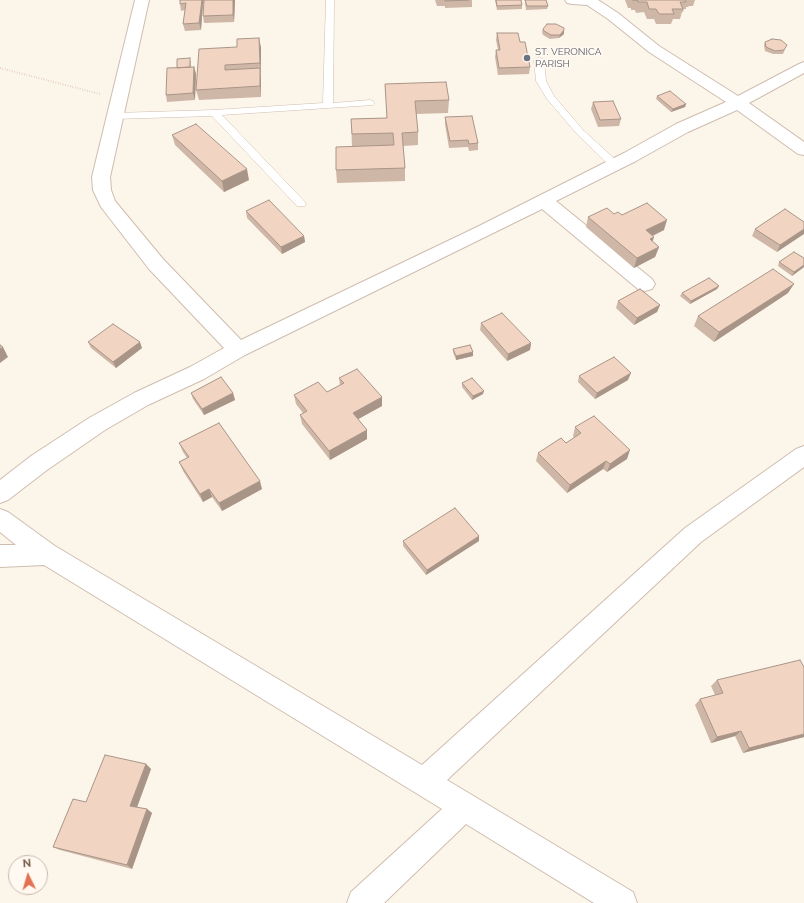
<!DOCTYPE html>
<style>
body{margin:0}
#map{position:relative;width:804px;height:903px;overflow:hidden;background:#fcf5ea;font-family:Raleway,sans-serif}
canvas{display:block}
.north{position:absolute;left:8px;top:855px;width:40px;height:40px;box-sizing:border-box;background:#fff9f1;border:1px solid #c9baaf;border-radius:50%;rotate:355deg;font-size:11px;font-weight:700;line-height:16px;text-align:center;color:#775c4d}
.north::after{content:'';display:block;margin:auto;width:14px;height:18px;background:#e37252;clip-path:polygon(50% 0,100% 100%,50% 72%,0 100%)}
</style>
<div id="map">
<canvas width="804" height="903"></canvas>
<div class="north">N</div>
</div>
<script>
const g = document.querySelector('canvas').getContext('2d');
g.lineJoin = 'round';
const shape = rows => new Path2D(rows.map(r => 'M' + r).join(''));
function stroke(path, color, width, dash) { g.strokeStyle = color; g.lineWidth = width; g.lineCap = dash ? 'butt' : 'round'; g.setLineDash(dash || []); g.stroke(path); }
function fill(path, color) { g.fillStyle = color; g.fill(path, 'evenodd'); }
function drawText(font, color, halo, rows, align = 'center') {
  g.font = font + ' Raleway,sans-serif'; g.lineWidth = 3.5; g.setLineDash([]); g.textBaseline = 'middle'; g.strokeStyle = halo; g.fillStyle = color; for (const [text, x, y, turn = 0] of rows) {
    g.save(); g.translate(x, y); g.rotate((+turn || 0) * Math.PI / 180); g.textAlign = isNaN(turn) ? turn : align; if (halo) g.strokeText(text, 0, 0); g.fillText(text, 0, 0); g.restore();
  }
}
const service = shape([
 [326,0,334,0,333,103,370,100,373,101,375,103,373,105,222,115,305,202,306,204,305,206,297,206,212,116,115,119,110,116,115,113,214,110,323,103,326,0],
 [539,57,544,60,546,81,554,96,583,130,618,162,619,164,618,166,610,166,577,134,547,99,536,81,534,60,539,57]
]);
const minor = shape([
 [135,0,149,0,110,177,111,190,115,201,163,259,241,340,477,227,624,153,676,124,726,102,649,52,608,19,587,5,572,4,567,3,565,0,598,0,618,13,659,46,738,96,799,64,804,62,804,73,749,103,804,142,804,155,798,154,737,110,688,132,636,161,556,201,652,279,655,284,652,289,645,291,638,289,542,209,245,355,204,379,148,405,105,430,47,470,8,500,0,503,0,480,31,456,89,418,134,393,190,367,224,348,149,269,101,207,93,190,92,177,135,0],
 [804,446,804,467,701,542,447,780,633,892,637,903,594,903,466,824,384,903,347,903,351,892,442,809,44,565,0,567,0,545,16,545,0,532,0,509,8,512,55,546,422,765,685,528,796,449,804,446]
]);
stroke(service, '#cfbdaf', 1);
stroke(minor, '#cfbdaf', 2);
stroke(shape([
 [0,68,100,94]
]), '#d7b8a4', 2, [0.5, 2]);
fill(service, '#fff');
fill(minor, '#fff');
fill(shape([
 [180,0,235,0,234,22,204,23,203,16,204,3,203,3,201,30,185,31,183,24,185,10,181,11,180,4],
 [435,0,472,0,472,7,445,8,445,6,437,6],
 [495,0,521,0,522,5,522,9,497,10],
 [525,0,546,0,548,6,547,9,526,10,525,3],
 [625,0,695,0,693,6,689,6,688,7,686,7,686,9,684,9,683,12,682,12,680,19,673,19,671,24,656,24,654,19,647,19,644,12,636,13,635,10,631,10,631,8,628,8],
 [543,29,564,30,564,34,559,38,550,39,543,35,542,32],
 [497,33,520,42,530,67,529,74,498,75,495,57,496,50,498,50,496,40],
 [259,38,261,48,261,73,260,73,261,79,261,97,199,100,196,90,237,47],
 [765,42,785,49,783,54,773,54,765,51,764,45],
 [191,61,191,67,194,67,196,74,195,100,167,102,166,95,177,68],
 [385,84,449,100,448,113,416,114,418,132,418,145,403,146,405,168,405,181,337,183,336,170,352,147,351,119,387,118],
 [657,96,686,104,685,107,671,112,656,99],
 [593,102,621,119,619,126,598,127,591,109],
 [445,117,478,143,478,150,469,151,468,147,449,148,445,124],
 [172,135,249,180,224,192,175,145],
 [246,211,304,236,305,242,282,254,247,218],
 [614,214,622,215,664,230,653,236,652,241,659,247,655,257,634,268,586,227,588,217],
 [804,222,777,252,752,236,755,229],
 [804,258,804,267,792,276,778,266,779,262],
 [719,286,717,289,690,304,680,296,682,293],
 [788,293,714,342,694,326,698,316],
 [618,301,660,305,657,312,634,325,616,308],
 [481,323,531,343,530,350,507,361,480,330],
 [88,342,142,348,116,368,91,348],
 [453,349,473,352,473,356,456,360,453,352],
 [579,376,628,380,595,399,578,382],
 [339,378,382,406,358,419,367,430,367,439,330,460,302,424,300,415,303,413,296,404,294,395,327,392,340,386],
 [462,383,483,394,472,400,462,387],
 [191,393,233,393,235,400,204,415,193,399],
 [575,427,627,459,607,472,603,469,567,493,536,461,538,453,566,443,574,438,573,436],
 [179,443,262,489,222,511,212,497,203,502,183,471,179,462,187,458,183,452],
 [403,541,479,541,426,575,403,546],
 [717,680,804,737,743,753,735,736,711,743,695,705,700,699,715,695,711,686],
 [146,764,151,769,137,807,147,809,152,813,132,869,60,850,53,847,86,802]
]), '#cfb7a7');
fill(shape([
 [202,0,203,0,203,3,201,30,199,23],
 [233,0,235,0,235,2,234,22,233,15],
 [564,30,564,34,559,38,560,35],
 [259,38,261,48,261,73,260,63],
 [194,67,196,74,195,100,193,93],
 [260,68,261,79,261,97,260,86],
 [686,104,685,107,671,112,673,109],
 [247,169,249,180,224,192,222,181],
 [667,220,664,230,643,240,646,230],
 [804,229,804,234,777,252,780,245],
 [304,236,305,242,282,254,281,247],
 [654,237,651,247,650,239],
 [659,247,655,257,634,268,637,258],
 [804,265,804,267,792,276,794,272],
 [794,284,788,293,714,342,719,332],
 [719,286,717,289,690,304,691,301],
 [660,305,657,312,634,325,637,318],
 [140,342,142,348,116,368,113,362],
 [531,343,530,350,507,361,508,354],
 [3,347,8,357,0,363,0,349],
 [473,352,473,356,456,360,456,356],
 [631,373,628,380,595,399,597,393],
 [484,391,483,394,472,400,473,396],
 [233,393,235,400,204,415,202,409],
 [382,397,382,406,353,422,353,413],
 [367,430,367,439,330,460,329,451],
 [630,450,627,459,607,472,610,464],
 [606,461,603,469,567,493,570,485],
 [260,481,262,489,222,511,219,503],
 [209,489,212,497,203,502,200,494],
 [479,536,479,541,426,575,427,570],
 [741,731,735,736,711,743,717,737],
 [804,734,804,737,743,753,749,748],
 [146,764,151,769,136,810,130,806],
 [147,809,152,813,132,869,127,865]
]), '#a99588');
const building = shape([
 [180,0,202,0,199,23,183,24,186,3,180,4,180,0],
 [204,0,233,0,233,15,203,16,204,0],
 [445,0,469,0,445,1,445,0],
 [496,0,521,0,522,5,497,6,496,0],
 [525,0,546,0,548,6,527,6,525,0],
 [633,0,685,0,686,2,680,2,683,9,672,9,674,14,659,14,656,9,649,9,647,2,638,2,637,0,633,0],
 [547,24,556,24,564,28,564,30,560,35,551,35,544,31,543,29,547,24],
 [497,33,518,33,520,42,525,42,530,67,499,68,496,50,500,50,497,33],
 [259,38,260,63,225,65,225,70,260,68,260,86,196,90,199,49,237,47,237,39,259,38],
 [772,39,781,40,787,45,784,50,775,51,766,47,765,42,772,39],
 [190,58,190,67,177,68,177,59,190,58],
 [194,67,193,93,166,95,167,68,194,67],
 [446,82,449,100,415,101,418,132,402,133,405,168,336,170,336,147,394,145,393,133,352,134,351,119,387,118,385,84,446,82],
 [670,91,686,104,673,109,657,96,670,91],
 [613,101,621,119,600,120,593,102,613,101],
 [472,116,478,143,469,144,468,140,450,141,445,117,472,116],
 [196,124,247,169,222,181,172,135,196,124],
 [269,200,304,236,281,247,246,211,269,200],
 [647,203,667,220,646,230,654,237,650,239,659,247,637,258,588,217,607,208,614,214,618,212,622,215,647,203],
 [785,209,804,222,804,229,780,245,755,229,785,209],
 [794,252,804,258,804,265,794,272,779,262,794,252],
 [773,269,794,284,719,332,698,316,773,269],
 [709,278,719,286,691,301,682,293,709,278],
 [640,289,660,305,637,318,618,301,640,289],
 [502,313,531,343,508,354,481,323,502,313],
 [113,324,140,342,113,362,88,342,113,324],
 [0,345,3,347,0,349,0,345],
 [470,345,473,352,456,356,453,349,470,345],
 [614,357,631,373,597,393,579,376,614,357],
 [357,369,382,397,353,413,367,430,329,451,300,415,307,411,294,395,318,382,327,392,344,383,339,378,357,369],
 [221,377,233,393,202,409,191,393,221,377],
 [472,378,484,391,473,396,462,383,472,378],
 [594,416,630,450,610,464,606,461,570,485,538,453,561,438,566,443,581,433,575,427,594,416],
 [219,423,260,481,219,503,209,489,200,494,179,462,189,457,179,443,219,423],
 [455,508,479,536,427,570,403,541,455,508],
 [800,660,804,667,804,734,749,748,741,731,717,737,700,699,723,693,717,680,800,660],
 [105,755,146,764,130,806,147,809,127,865,53,847,73,799,86,802,105,755]
]);
fill(building, '#f1d5c2');
stroke(building, '#a99588', 1);
for (const [x, y, r, color] of [
 [527,58,4,"#6b7280"]
]) { const dot = new Path2D(); dot.arc(x, y, r, 0, 2 * Math.PI); g.fillStyle = color; g.fill(dot); stroke(dot, '#fff9f1', 1.5); }
drawText('10px', '#5b616d', '#fff9f1', [
 ["ST. VERONICA",535,52],
 ["PARISH",535,64]
], 'left');
</script>
